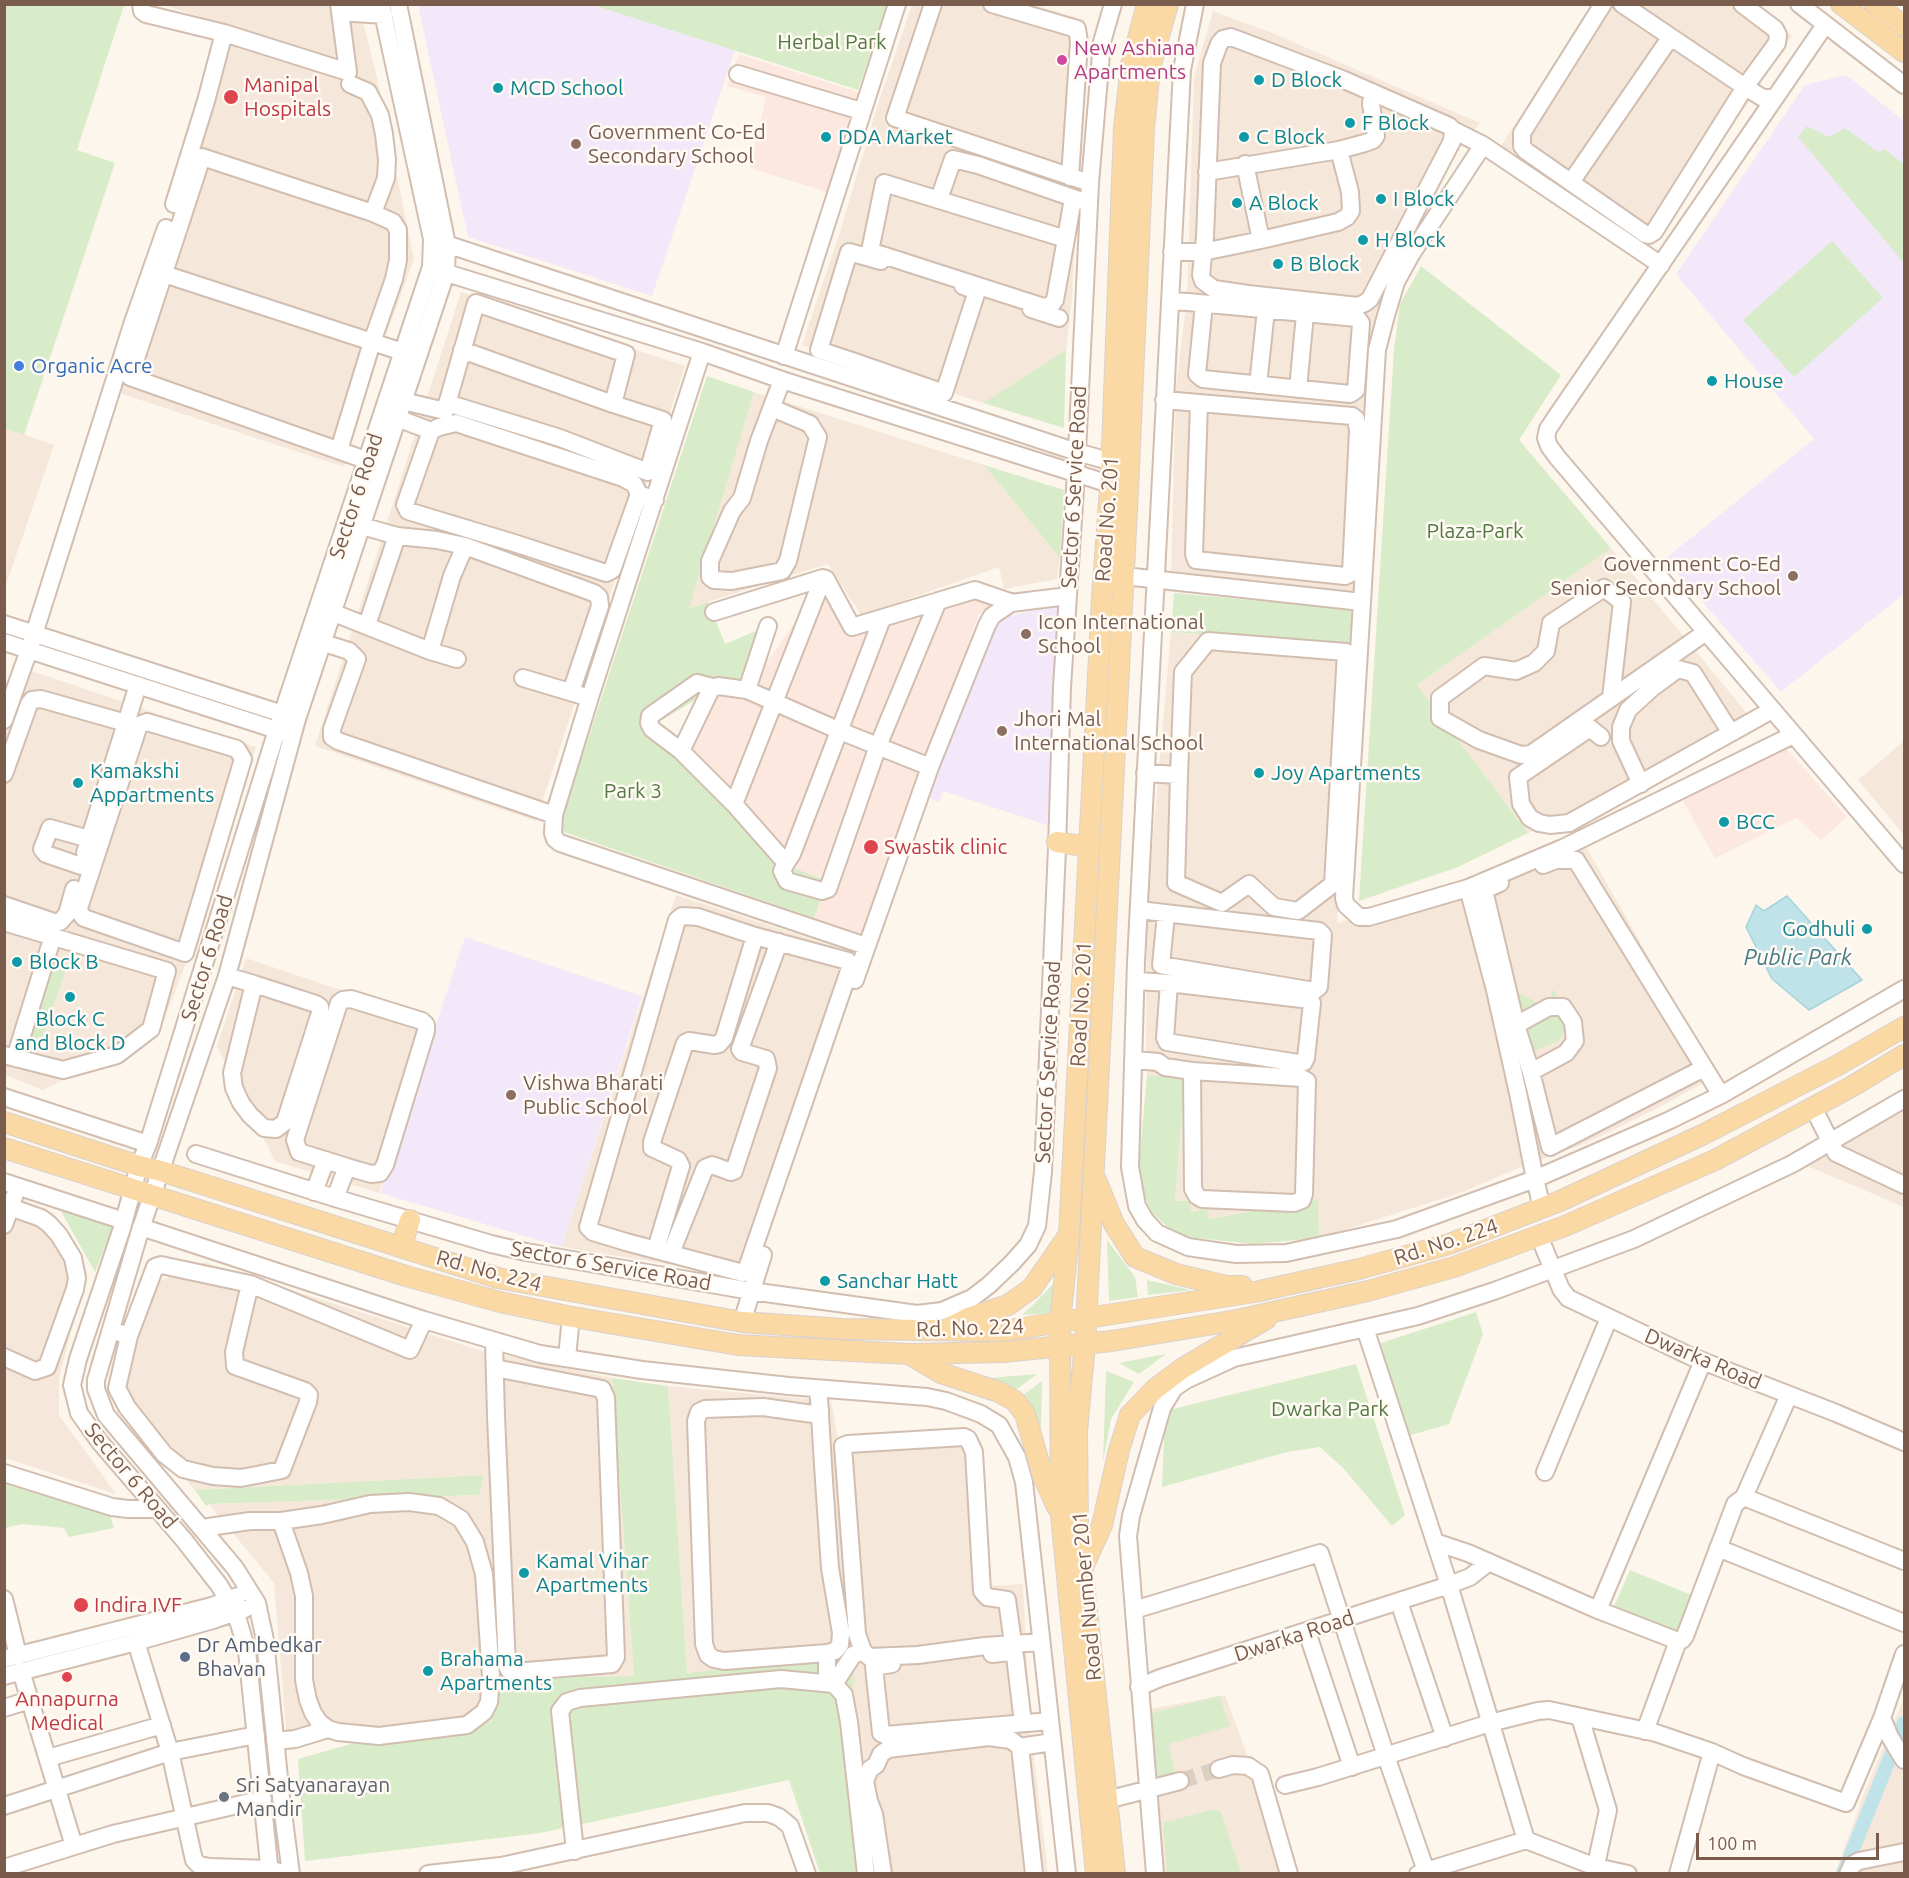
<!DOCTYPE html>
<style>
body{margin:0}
#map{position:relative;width:1909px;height:1878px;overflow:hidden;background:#fdf6ec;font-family:Ubuntu,sans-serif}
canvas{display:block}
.frame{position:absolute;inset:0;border:6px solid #7a5c4d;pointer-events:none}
.scale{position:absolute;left:1696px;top:1833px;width:183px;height:27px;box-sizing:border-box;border:3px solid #7a5c4d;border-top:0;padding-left:8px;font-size:18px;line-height:21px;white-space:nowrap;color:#7a5c4d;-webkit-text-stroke:4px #fffaf3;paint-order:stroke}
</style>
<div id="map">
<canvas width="1909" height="1878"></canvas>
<div class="frame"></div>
<div class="scale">100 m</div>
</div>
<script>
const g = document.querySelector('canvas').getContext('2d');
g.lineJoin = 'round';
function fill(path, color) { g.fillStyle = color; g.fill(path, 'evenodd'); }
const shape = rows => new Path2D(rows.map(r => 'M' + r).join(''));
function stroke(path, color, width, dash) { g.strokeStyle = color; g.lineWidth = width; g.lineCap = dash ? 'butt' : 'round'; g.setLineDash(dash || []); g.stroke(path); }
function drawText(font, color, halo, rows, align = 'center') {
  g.font = font + ' Ubuntu,sans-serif'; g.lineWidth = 5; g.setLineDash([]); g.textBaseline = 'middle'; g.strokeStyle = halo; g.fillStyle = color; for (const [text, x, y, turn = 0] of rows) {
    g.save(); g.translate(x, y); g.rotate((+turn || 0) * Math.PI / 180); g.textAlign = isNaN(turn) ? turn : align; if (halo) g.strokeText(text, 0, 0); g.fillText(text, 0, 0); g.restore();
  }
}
fill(shape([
 [164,5,359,5,376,73,414,259,379,355,344,467,119,393,157,280,231,27],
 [912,5,1034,5,1085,20,1072,299,1066,350,983,403,802,345,841,229,877,107],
 [1591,5,1755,5,1792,36,1653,246,1501,146],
 [1213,11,1272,33,1480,123,1461,147,1402,249,1389,277,1377,316,1366,405,1354,592,1171,572,1176,387,1187,297,1194,77],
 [461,292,685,366,536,821,315,746],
 [754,392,984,465,1060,558,1057,579,1004,589,999,567,885,607,863,618,828,564,688,608],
 [5,428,54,445,5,588,4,428],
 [1611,548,1754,722,1528,833,1417,685],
 [1171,632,1355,646,1337,923,1453,893,1580,836,1716,1076,1654,1110,1584,1144,1521,1167,1460,1193,1319,1238,1318,1199,1208,1219,1190,1212,1175,1201,1185,1079,1147,1075,1146,1051,1147,906],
 [26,669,256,747,183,971,159,1033,43,1090,5,1075,4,731],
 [1904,741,1904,835,1858,780],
 [676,895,845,950,741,1276,562,1247],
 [246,958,435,1022,379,1193,275,1161,217,1046],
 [1904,1109,1904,1207,1803,1164],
 [4,1196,54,1213,87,1273,59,1377,59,1415,116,1494,5,1458],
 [204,1262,479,1350,612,1378,634,1676,490,1679,492,1722,287,1739,274,1583,209,1504,479,1495,484,1475,195,1490,108,1390,138,1294,157,1282],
 [668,1386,831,1401,840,1451,978,1443,988,1586,1023,1584,1030,1727,1048,1873,868,1873,854,1747,852,1652,687,1673],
 [1225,1695,1291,1873,1159,1873,1145,1710],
 [1904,1698,1904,1873,1835,1874,1865,1791]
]), '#f5e8da');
fill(shape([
 [739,54,861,93,830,193,750,168,766,97,727,86],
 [825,579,852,626,973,592,1011,603,979,614,863,934,814,918,826,881,789,866,681,751,713,681,747,691],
 [1779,740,1847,817,1821,840,1796,818,1715,858,1675,787]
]), '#fde8e0');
fill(shape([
 [418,5,593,5,735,50,652,296,468,237],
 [1846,75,1904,121,1904,594,1781,692,1665,559,1814,439,1676,274,1805,85],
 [1059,605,1057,672,1047,825,943,791,939,802,926,797,983,647,988,649,999,618],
 [465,937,642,996,562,1247,380,1193]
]), '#f3e8fa');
fill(shape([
 [4,5,124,5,77,150,115,163,24,435,4,428],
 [593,5,887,4,887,5,858,90],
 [1807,126,1829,137,1845,128,1878,152,1884,149,1904,164,1904,263,1798,137],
 [1832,241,1883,298,1794,377,1743,320],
 [1421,266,1561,375,1519,440,1611,548,1417,685,1528,833,1458,867,1359,901,1394,349,1400,304],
 [1066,350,1064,428,983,403],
 [707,376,754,392,689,608,708,602,725,644,770,625,745,685,707,693,652,726,789,866,827,881,814,918,558,830],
 [984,465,1064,490,1060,558],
 [1174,593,1358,610,1355,646,1171,632],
 [40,956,67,966,37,1055,12,1047],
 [1553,989,1561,1001,1567,1026,1559,1041,1518,1057,1516,991,1544,1007,1549,1005],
 [1147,1075,1185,1078,1175,1201,1190,1201,1191,1212,1207,1209,1209,1219,1318,1199,1319,1238,1253,1244,1188,1237,1170,1229,1151,1212,1142,1188,1139,1165],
 [59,1208,113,1227,95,1272],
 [1107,1240,1135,1277,1138,1297,1109,1301],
 [1147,1280,1191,1290,1148,1295],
 [1055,1282,1051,1313,1022,1315,1034,1304],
 [1476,1312,1483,1334,1449,1424,1404,1437,1375,1345],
 [1166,1354,1139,1374,1119,1363],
 [1356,1364,1405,1515,1392,1526,1344,1469,1320,1447,1287,1452,1162,1487,1165,1411],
 [1106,1371,1134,1382,1111,1419,1103,1462],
 [1037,1374,1016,1390,990,1378],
 [612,1378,668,1386,687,1673,853,1652,854,1747,868,1873,820,1873,789,1780,540,1833,305,1861,298,1759,404,1729,492,1722,490,1679,634,1676],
 [1042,1381,1041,1430,1023,1395],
 [484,1475,479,1495,209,1504,206,1506,195,1490],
 [5,1484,110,1515,114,1528,69,1537,64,1528,22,1524,5,1528],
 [1630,1570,1696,1597,1680,1637,1612,1611],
 [1219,1696,1230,1726,1169,1744,1176,1778,1158,1782,1151,1713],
 [1215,1809,1221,1812,1241,1873,1167,1873,1163,1823]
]), '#d8ecc9');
const water = shape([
 [1787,896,1862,980,1809,1010,1772,979,1746,927,1756,905,1764,911,1787,896]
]);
fill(water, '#bfe3e8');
stroke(water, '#a5d3da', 1.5);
stroke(shape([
 [1843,1874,1904,1723]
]), '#bfe3e8', 14);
stroke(shape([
 [1180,1781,1219,1769]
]), '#dcd0c4', 16, [16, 8]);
const minor = shape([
 [141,4,142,11,146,14,224,33,348,72,339,4],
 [933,4,895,118,1090,183],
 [992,4,1077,29,1079,42,1070,177],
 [1195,4,1182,70,1136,962,1130,1167,1137,1206,1145,1220,1157,1233,1188,1247,1236,1254,1286,1253,1397,1229,1535,1179,1668,1121,1721,1095,1904,989],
 [1603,4,1522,133,1522,146,1526,151,1645,234,1649,235,1654,232,1745,87,1777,43,1778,35,1775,29,1742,4],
 [1622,4,1745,87,1763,98,1774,98],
 [1799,4,1904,85],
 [340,12,384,15],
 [1825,25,1558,414,1548,429,1546,438,1549,446,1557,457,1904,864],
 [1231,37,1342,79,1449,126,1453,130,1452,141,1370,299,1365,303,1358,306,1248,294,1214,289,1203,281,1201,275,1205,237,1212,63,1219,44,1223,39,1231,37],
 [738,74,861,111],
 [350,84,368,92,380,115,384,134,387,160,386,178,373,213],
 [1453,130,1483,145],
 [1339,150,1365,143,1373,140,1376,136,1371,104,1372,92],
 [1245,164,1261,240],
 [1571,182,1670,38],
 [939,199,953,159,978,165,1082,201],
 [174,204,206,101,224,33],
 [1066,239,884,183,870,251,1044,307,1051,305,1055,300,1066,239,1073,198],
 [437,241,1077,452,1123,465],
 [1172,252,1203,252,1261,240,1338,222,1347,217,1351,211,1350,192,1339,150,1207,172],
 [437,270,702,352,782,380,1122,488],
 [164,274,412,355],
 [1170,301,1188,302,1357,318,1361,323,1356,390,1350,394,1203,379,1197,374,1204,304],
 [1031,309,1059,318],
 [702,352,590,697,554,815,553,833,555,839,560,843,866,946],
 [784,356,897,4],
 [855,362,819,350,849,252,881,261],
 [850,377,855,362,944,393,977,291,963,286],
 [1258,385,1266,310],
 [1298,389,1305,314],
 [1164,400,1199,403,1352,416,1356,419,1358,430,1351,573,1345,576,1196,560,1194,554,1199,403],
 [403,401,445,411,476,303,626,354,613,404,462,350],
 [447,403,560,438,648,472,663,420,613,404],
 [772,408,810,424,818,437,788,561,782,571,732,581,714,580,710,577,710,561,732,511,742,498,759,441,782,380],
 [397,418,431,431,405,505,408,511,514,543,606,573,612,570,639,494,655,500],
 [431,431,439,427,456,423,623,478,634,484,639,494],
 [339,450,372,342,394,279,398,260,398,230,393,222,373,213,202,157,130,377,377,464],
 [362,526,397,536,367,625],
 [397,536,437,540,465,546],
 [1124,576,1362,602,1344,898,1346,905,1359,917,1369,917,1468,888,1565,847,1793,735],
 [1362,602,1377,350,1385,319,1396,282,1412,253,1483,145,1661,265],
 [714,612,823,578,826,579,852,627,975,590,1013,603],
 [334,613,430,651,457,659],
 [4,624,292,717],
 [4,642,286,733],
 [324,643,349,651,357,659,332,729,332,737,338,741,554,815],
 [430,651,452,576,465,546,594,593,599,597,600,606,571,692],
 [523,678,580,695],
 [712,687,697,683,650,716,649,723,652,729,681,751,734,804,786,863,792,854,882,619],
 [747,690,768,626],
 [1611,698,1622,602,1604,588,1551,623,1546,651,1534,663,1516,671,1484,666,1440,698,1440,718,1479,740,1521,755,1531,754,1706,632],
 [4,720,29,650,133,322,166,228],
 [147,722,237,749,243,759,185,953,84,918,80,913,79,908,139,725,147,722],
 [1601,737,1590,728,1518,777,1521,804,1530,818,1539,823,1550,825,1569,823,1772,710],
 [681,751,711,689,718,686,747,690,840,731,930,767],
 [1145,773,1179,775,1183,672,1208,641,1346,652,1333,884,1298,911,1274,907,1249,884,1222,903,1176,883,1179,775],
 [4,774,29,704,32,700,41,699,126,723],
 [1641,784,1621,741,1621,727,1628,710,1652,688,1678,669,1693,673,1731,733],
 [734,804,823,578],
 [85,853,138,685],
 [786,863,782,871,787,881,822,891,828,889,878,746,938,601],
 [1543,865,1556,860,1576,860,1721,1095],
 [81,866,46,854,42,849,50,828,89,839],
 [1500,883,1484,890,1516,1025,1531,1072,1550,1147,1704,1068],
 [1468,888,1495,990,1518,1093,1535,1179,1542,1208],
 [4,905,54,922,60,922,67,914,74,889],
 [1139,910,1319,931,1323,935,1319,987,1314,991,1161,965,1166,914],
 [682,916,698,917,755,936,848,961,851,965,746,1271,743,1273,626,1242,593,1232,588,1227,677,920,682,916],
 [4,922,167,971,151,1029,117,1055,63,1070,4,1055],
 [227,976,254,984,316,1004,320,1007,320,1013,285,1122,276,1129,264,1128,250,1115,241,1103,234,1088,232,1073,254,984],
 [855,980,930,767,987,625,992,616,1011,603,1068,596],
 [1136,981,1169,983,1310,1000,1312,1003,1306,1058,1304,1062,1298,1063,1167,1042,1165,1038,1169,983],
 [1516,1025,1549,1007,1563,1007,1573,1022,1575,1041,1566,1053,1531,1072],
 [15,1058,53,936],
 [1134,1060,1158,1062,1165,1067,1192,1071,1302,1078,1307,1081,1304,1194,1302,1200,1294,1203,1202,1199,1197,1196,1193,1189,1192,1071],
 [4,1097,148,1144],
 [1813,1107,1836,1153,1904,1185],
 [196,1154,335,1198,491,1244,526,1252,751,1291,917,1314,942,1311,972,1298,989,1285,1012,1263,1028,1245,1037,1226,1043,1172,1057,848,1062,687,1076,473,1090,183,1102,42,1113,4],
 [4,1182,124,1221],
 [314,1192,326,1160],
 [335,1198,347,1167,299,1152,295,1140,339,1003,343,1000,351,999,422,1021,426,1025,426,1031,385,1165,380,1173,371,1174,347,1167],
 [4,1225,14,1197],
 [141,1227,424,1320,540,1354,642,1370,789,1386,927,1397,946,1401,981,1414,999,1425,1017,1457,1024,1482,1067,1874],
 [1539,1236,1561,1289,1568,1298,1692,1357,1836,1413,1904,1442],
 [656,1249,681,1166,678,1160,652,1148,652,1142,685,1043,689,1041,715,1045,719,1044,724,1038,755,936],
 [671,1253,705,1168,712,1165,731,1172,734,1171,768,1068,766,1059,742,1052,740,1049,779,942],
 [742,1322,763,1255],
 [1365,1328,1449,1585,1526,1840,1426,1871,1427,1874],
 [120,1333,129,1336,155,1267,161,1265,250,1284,410,1350,424,1320],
 [129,1336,117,1388,127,1407,164,1454,183,1469,213,1476,241,1478,282,1470,308,1402,309,1395,305,1391,235,1366,234,1352,250,1284],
 [494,1342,496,1416,507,1666,509,1670,514,1672,612,1664,616,1657,606,1398,602,1389,495,1368],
 [4,1357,35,1371,47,1367,75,1289,77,1278,73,1258,59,1235,49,1224,41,1218,10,1207],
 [567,1358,571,1316],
 [818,1389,820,1411,820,1415,824,1481,830,1568,841,1633,840,1645,835,1651,827,1653,724,1661,714,1659,708,1655,704,1644,696,1421,699,1412,705,1409,763,1407,820,1415],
 [1545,1472,1609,1318],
 [4,1473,112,1507,128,1509,157,1509],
 [1744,1497,1789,1395],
 [202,1528,250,1521,281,1521,322,1515,370,1504,409,1502,439,1506,461,1519,475,1542,484,1574,491,1677,489,1702,484,1712,467,1725,379,1736,338,1732,328,1729,319,1722,313,1713,308,1700,304,1680,304,1596,299,1573,281,1521],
 [1435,1542,1468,1553,1598,1610,1678,1641,1682,1640,1685,1636,1735,1504,1744,1497,1904,1561],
 [1718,1548,1904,1623],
 [4,1599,18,1655],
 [1399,1602,1445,1738],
 [1134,1610,1320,1553,1386,1756,1426,1871,1418,1874],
 [1598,1610,1703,1361],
 [1307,1632,1352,1767],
 [136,1642,170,1752,194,1860,199,1865,210,1867,269,1869,279,1872],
 [1013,1643,1007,1600,987,1597,982,1591,974,1452,968,1439,964,1437,848,1444,843,1446,857,1634,863,1651,869,1657,918,1655,985,1646,1041,1642],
 [992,1654,1009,1652,1015,1656,1023,1723],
 [1904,1654,1882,1718,1890,1737,1904,1760],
 [4,1659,212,1606,238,1596],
 [892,1664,874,1667,881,1733,885,1735,1050,1721],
 [21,1671,74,1846],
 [4,1676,136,1642,213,1620,245,1609],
 [827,1683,827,1653],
 [834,1684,853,1655,863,1651],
 [1139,1687,1160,1678,1449,1585,1470,1577,1489,1562],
 [4,1708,30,1700],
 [1580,1717,1608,1810,1594,1874],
 [1645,1731,1678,1641],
 [275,1741,295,1739,328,1729],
 [1020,1747,1052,1742],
 [48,1758,162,1725],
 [1219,1769,1233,1765,1248,1766,1260,1774,1289,1874],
 [1285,1785,1318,1777,1490,1723,1538,1711,1549,1710,1656,1733,1712,1752,1743,1766,1846,1803,1882,1718],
 [1107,1800,1180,1781],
 [4,1806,170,1752,256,1735],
 [1526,1840,1596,1867,1628,1874],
 [575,1851,560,1711,567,1702,580,1698,781,1679,834,1684,844,1695,849,1722,866,1874],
 [4,1868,113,1834,263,1799],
 [270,1874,247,1651,236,1613,219,1585,184,1540,99,1441,79,1413,72,1385,78,1359,122,1228,139,1166,148,1144,277,730,431,267,432,239,381,4],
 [291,1874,281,1797,265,1640,257,1603,235,1568,106,1415,96,1389,96,1380,139,1234,227,976,297,719,446,273,447,245,398,4],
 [428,1874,501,1866,745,1813,768,1813,779,1817,790,1826,807,1874],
 [883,1874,874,1814,869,1801,865,1781,870,1769,876,1765,881,1754,888,1749,989,1737,1011,1740,1020,1747,1034,1874],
 [1155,1874,1128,1536,1131,1516,1162,1408,1174,1388,1186,1380,1234,1358,1418,1316,1494,1291,1634,1239,1792,1164,1904,1099],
 [1678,1874,1712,1752],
 [1848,1874,1852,1865,1859,1861,1904,1852]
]);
const major = shape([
 [1841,4,1904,52],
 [1875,4,1904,26],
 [1057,842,1089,847],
 [4,1122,139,1166,161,1171,498,1278,742,1322,843,1329,1003,1331,1255,1292,1359,1269,1449,1244,1560,1201,1702,1135,1838,1065,1904,1027],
 [4,1148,406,1276,500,1302,567,1316,738,1345,909,1354,1003,1352,1112,1341,1237,1320,1368,1291,1454,1267,1565,1226,1715,1160,1851,1087,1904,1055],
 [1096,1180,1114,1224,1135,1257,1176,1274,1226,1286,1242,1286],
 [401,1247,410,1220],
 [949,1328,968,1318,1008,1305,1032,1288,1068,1236],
 [909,1354,941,1373,999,1392,1015,1401,1025,1414,1043,1476,1057,1507],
 [1083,1567,1102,1525,1119,1450,1130,1415,1155,1389,1183,1368,1266,1319],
 [1096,1874,1061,1515,1060,1322,1069,1235,1102,598,1111,475,1124,128,1131,65,1147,4],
 [1115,1874,1078,1527,1077,1431,1085,1344,1128,490,1144,129,1150,68,1168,4]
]);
stroke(minor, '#d1beb0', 20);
stroke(major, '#dad1cd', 22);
stroke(minor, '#fff', 16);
stroke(major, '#fbd9a5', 20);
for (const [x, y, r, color] of [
 [1062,60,6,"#d1479c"],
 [1259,80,6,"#0f9aa8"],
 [498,88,6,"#0f9aa8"],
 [231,97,8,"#e0444e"],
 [1350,123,6,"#0f9aa8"],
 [826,137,6,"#0f9aa8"],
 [1244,137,6,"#0f9aa8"],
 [576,144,6,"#8d6e63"],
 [1381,199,6,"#0f9aa8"],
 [1237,203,6,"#0f9aa8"],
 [1363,240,6,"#0f9aa8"],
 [1278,264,6,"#0f9aa8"],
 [19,366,6,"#3f7fe0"],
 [1712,381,6,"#0f9aa8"],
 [1793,576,6,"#8d6e63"],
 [1026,634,6,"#8d6e63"],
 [1002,731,6,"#8d6e63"],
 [1259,773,6,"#0f9aa8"],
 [78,783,6,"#0f9aa8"],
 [1724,822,6,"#0f9aa8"],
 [871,847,8,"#e0444e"],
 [1867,929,6,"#0f9aa8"],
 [17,962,6,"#0f9aa8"],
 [70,997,6,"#0f9aa8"],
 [511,1095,6,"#8d6e63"],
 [825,1281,6,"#0f9aa8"],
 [524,1573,6,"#0f9aa8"],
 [81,1605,8,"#e0444e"],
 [185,1657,6,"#5c6f8a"],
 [428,1671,6,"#0f9aa8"],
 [67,1677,6,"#e0444e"],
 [224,1797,6,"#6b7280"]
]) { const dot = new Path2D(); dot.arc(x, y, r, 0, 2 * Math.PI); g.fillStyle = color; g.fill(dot); stroke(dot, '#fffaf3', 2); }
drawText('21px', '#537a41', '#fffaf3', [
 ["Herbal Park",832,42],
 ["Plaza-Park",1475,531],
 ["Park 3",633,791],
 ["Dwarka Park",1330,1409]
]);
drawText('21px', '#b23c85', '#fffaf3', [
 ["New Ashiana",1074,48],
 ["Apartments",1074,72]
], 'left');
drawText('21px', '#0d838f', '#fffaf3', [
 ["D Block",1271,80],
 ["MCD School",510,88],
 ["F Block",1362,123],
 ["DDA Market",838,137],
 ["C Block",1256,137],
 ["I Block",1393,199],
 ["A Block",1249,203],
 ["H Block",1375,240],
 ["B Block",1290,264],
 ["House",1724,381],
 ["Kamakshi",90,771],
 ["Appartments",90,795],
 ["Joy Apartments",1271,773],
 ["BCC",1736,822],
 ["Godhuli",1855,929,"right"],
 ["Block B",29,962],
 ["Block C",70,1019,"center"],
 ["and Block D",70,1043,"center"],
 ["Sanchar Hatt",837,1281],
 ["Kamal Vihar",536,1561],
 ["Apartments",536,1585],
 ["Brahama",440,1659],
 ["Apartments",440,1683]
], 'left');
drawText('21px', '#be3a42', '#fffaf3', [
 ["Manipal",244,85],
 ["Hospitals",244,109],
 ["Swastik clinic",884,847],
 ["Indira IVF",94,1605],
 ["Annapurna",67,1699,"center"],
 ["Medical",67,1723,"center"]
], 'left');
drawText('21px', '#785e54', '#fffaf3', [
 ["Government Co-Ed",588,132],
 ["Secondary School",588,156],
 ["Government Co-Ed",1781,564,"right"],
 ["Senior Secondary School",1781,588,"right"],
 ["Icon International",1038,622],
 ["School",1038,646],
 ["Jhori Mal",1014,719],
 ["International School",1014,743],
 ["Vishwa Bharati",523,1083],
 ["Public School",523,1107]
], 'left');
drawText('21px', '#366cbe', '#fffaf3', [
 ["Organic Acre",31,366]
], 'left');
drawText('21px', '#7a5c4d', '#fffaf3', [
 ["Sector 6 Service Road",1074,487,-87],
 ["Sector 6 Road",356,496,-72],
 ["Road No. 201",1107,519,-86],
 ["Sector 6 Road",207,958,-73],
 ["Road No. 201",1081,1004,-87],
 ["Sector 6 Service Road",1048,1062,-87],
 ["Rd. No. 224",1446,1242,-18],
 ["Sector 6 Service Road",611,1266,10],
 ["Rd. No. 224",489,1271,15],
 ["Rd. No. 224",970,1328,-2],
 ["Dwarka Road",1703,1359,23],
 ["Sector 6 Road",131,1476,50],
 ["Road Number 201",1087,1596,-95],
 ["Dwarka Road",1294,1636,-18]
]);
drawText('21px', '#4e5e75', '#fffaf3', [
 ["Dr Ambedkar",197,1645],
 ["Bhavan",197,1669]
], 'left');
drawText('21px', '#5b616d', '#fffaf3', [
 ["Sri Satyanarayan",236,1785],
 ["Mandir",236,1809]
], 'left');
drawText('italic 22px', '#437c86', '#fffaf3', [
 ["Public Park",1798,958]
]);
</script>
